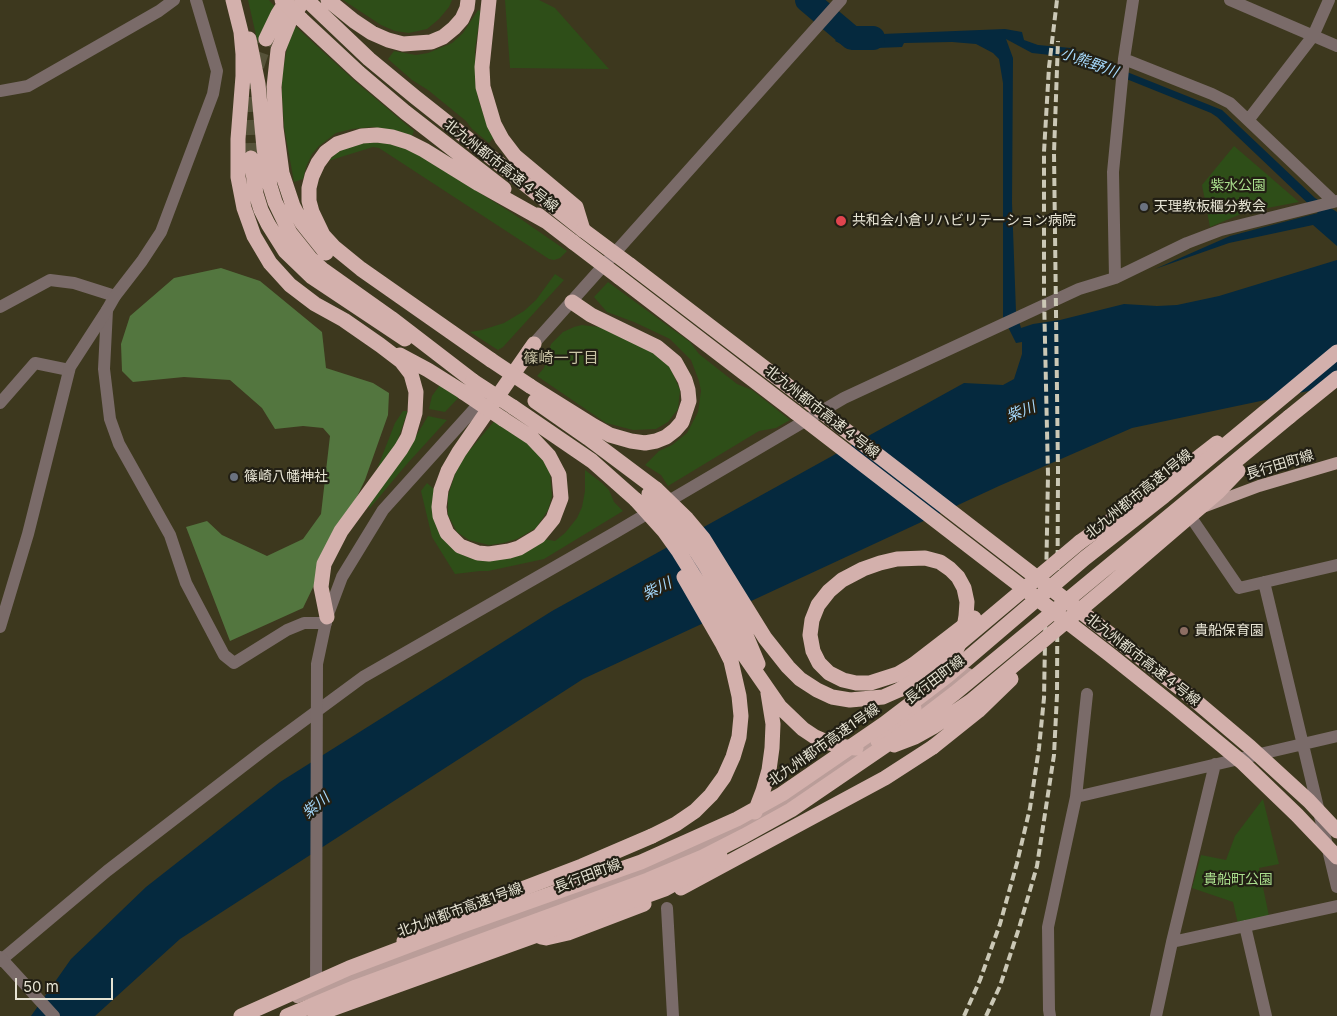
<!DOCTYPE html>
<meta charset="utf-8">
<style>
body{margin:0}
#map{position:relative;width:1337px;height:1016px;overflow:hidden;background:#3d381e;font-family:Inter,sans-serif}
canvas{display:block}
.scale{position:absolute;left:15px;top:978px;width:98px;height:22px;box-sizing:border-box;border:2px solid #e6e3d3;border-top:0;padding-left:6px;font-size:15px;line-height:18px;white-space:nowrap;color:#e6e3d3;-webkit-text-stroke:4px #221f14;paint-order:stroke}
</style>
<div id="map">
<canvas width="1337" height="1016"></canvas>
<div class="scale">50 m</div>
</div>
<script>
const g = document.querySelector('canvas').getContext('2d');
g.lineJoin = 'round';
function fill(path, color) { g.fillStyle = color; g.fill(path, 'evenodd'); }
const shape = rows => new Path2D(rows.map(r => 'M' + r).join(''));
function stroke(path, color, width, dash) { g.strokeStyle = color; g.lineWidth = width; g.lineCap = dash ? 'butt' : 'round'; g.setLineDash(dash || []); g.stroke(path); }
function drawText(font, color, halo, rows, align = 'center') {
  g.font = font + ' Inter,"Noto Sans JP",sans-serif'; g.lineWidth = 4.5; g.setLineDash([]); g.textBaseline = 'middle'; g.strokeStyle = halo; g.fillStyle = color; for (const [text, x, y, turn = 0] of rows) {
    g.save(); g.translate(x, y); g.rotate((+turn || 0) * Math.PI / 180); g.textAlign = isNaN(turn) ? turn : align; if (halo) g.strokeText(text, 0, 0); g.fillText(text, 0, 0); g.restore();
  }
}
fill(shape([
 [248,0,269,0,275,7,258,44],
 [343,0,452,0,449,7,439,19,427,29,409,33,395,31,381,25],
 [505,0,539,0,555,8,609,69,510,68],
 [478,10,481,11,475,49,475,81,478,98,485,119,494,137,489,143,472,129,466,121,428,90,412,80,388,59,394,51,416,55,428,53,452,43,463,33],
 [293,24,356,82,414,131,412,136,394,130,372,127,352,129,336,133,319,146,312,154,306,167,303,179,294,182,284,127,282,95,282,76,286,53],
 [372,141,397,145,416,153,512,213,567,251,560,258,554,260,549,259,379,148,373,147,328,161,342,148],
 [1234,146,1299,202,1246,212,1210,227,1202,185],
 [555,274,564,280,503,347,498,350,470,332,482,330,504,323,524,311,536,300],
 [608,282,690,342,699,354,737,384,752,390,790,420,776,428,759,431,668,486,661,475,645,465,659,451,672,445,687,433,698,412,701,391,699,381,691,360,670,339,634,322,607,312,594,297],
 [582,325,607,328,637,339,669,365,680,390,678,409,668,422,656,429,633,430,606,423,537,376,544,368,551,344,563,332,574,327],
 [442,382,461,395,445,412,429,409,432,396],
 [403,411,407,411,407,413,396,445,375,474,395,423],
 [428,416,447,420,406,465,370,508,368,506,410,446],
 [496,419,514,430,540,454,550,473,552,496,548,510,536,528,517,539,503,543,489,545,469,540,457,532,448,515,448,496,455,474,463,458],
 [585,470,602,483,609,490,614,502,623,511,544,559,488,571,480,571,455,574,432,537,421,491,427,483,434,489,461,553,544,539,555,541,565,533,577,518,582,507,585,491],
 [1263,799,1279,864,1259,868,1269,916,1238,924,1233,902,1192,888,1201,855,1226,860,1235,836]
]), '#2e4e18');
fill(shape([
 [221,268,260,281,322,332,326,368,373,383,389,393,388,415,365,480,303,608,230,641,186,527,207,521,222,535,267,556,303,539,321,514,330,436,323,428,303,426,275,429,262,408,230,380,184,377,133,382,122,371,121,344,130,316,174,278]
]), '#53763f');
fill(shape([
 [1005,29,1022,32,1024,40,1038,45,1071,48,1082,54,1222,110,1315,198,1337,212,1337,246,1313,225,1229,243,1155,269,1230,236,1318,213,1217,117,1211,113,1099,68,1087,67,1086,64,1060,56,1032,53,1006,39,1013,58,1012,203,1016,312,1021,328,1033,324,1060,320,1124,304,1157,306,1177,305,1219,296,1337,260,1337,385,1132,428,999,486,583,679,180,939,95,1016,31,1016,71,959,146,887,280,782,552,611,964,383,1003,385,1014,379,1022,354,1022,342,1016,343,1003,317,1003,83,999,59,993,53,976,44,952,42,904,43,902,47,851,49,835,41,844,31,854,32,855,35,878,36,882,34]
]), '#05293e');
stroke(shape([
 [807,0,852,38,873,38]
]), '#05293e', 24);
stroke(shape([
 [251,158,249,110,252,87,257,65,266,39]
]), '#565239', 15, [15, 8]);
stroke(shape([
 [1230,0,1337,46],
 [1124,59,1212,94,1230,103,1333,201],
 [0,91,28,86,159,11,174,0],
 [1249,119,1313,36,1329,0],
 [1115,278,1113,172,1124,59,1133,0],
 [0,307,50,280,74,283,115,296],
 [107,310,104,369,110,419,119,444,170,535,186,583,224,655,234,663,287,630,304,623,326,623],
 [0,403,35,363,69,370],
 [1188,513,1239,588,1337,565],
 [1264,582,1337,887],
 [1076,797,1337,736],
 [667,908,673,1016],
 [1245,926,1266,1016],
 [1172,942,1337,906],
 [0,961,107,871,264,750,363,677,616,532,844,398,1079,289,1115,278,1187,243,1221,230,1337,201],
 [1050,1016,1049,1010,1048,927,1076,797,1087,694],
 [1156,1016,1172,942,1215,764]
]), '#7a6b69', 12);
stroke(shape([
 [528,350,841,0],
 [0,627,28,534,70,367,107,310,115,296,142,261,161,232,213,94,217,71,196,0],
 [0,957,54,1016],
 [316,991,317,664,327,617,342,577,383,510,486,396]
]), '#7a6b69', 12);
stroke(shape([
 [1203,507,1259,486,1337,463],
 [907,719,968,674],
 [297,997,495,926,649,869,705,845,755,821,807,790,885,735]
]), '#ba9d99', 12);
stroke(shape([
 [233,0,241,32,243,54,243,76,238,139,238,177,244,208,254,236,270,263,290,285,315,304,344,320,380,345,401,361,411,374,416,392,415,413,408,437,401,449,341,531,324,564,321,587,327,617],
 [304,0,291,18,278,50,274,87,276,128,282,173,293,206,302,223,326,253],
 [307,0,369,59,415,97,583,230],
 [328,0,354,21,372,33,388,40,403,44,431,42,443,37,454,28,462,19,467,8,468,0],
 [489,0,482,67,483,87,494,124,502,139,515,156,576,207,583,230],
 [301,19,359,73,405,112,504,189],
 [249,39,258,84,264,148,270,186,275,202,290,233,310,258,322,269,391,318,473,381],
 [266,39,278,14,287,0],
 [251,158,256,194,261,210,268,224,285,251,312,277,405,339],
 [538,215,573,242],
 [630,265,813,405],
 [619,277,795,412],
 [400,355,428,370,463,392],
 [491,360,361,269,334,247,323,235,312,212,309,201,309,188,312,176,318,163,326,152,337,144,362,136,377,135,392,137,408,142,424,150,479,184,547,222],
 [530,386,594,426,610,435,631,441,645,443,656,441,666,437,675,430,682,422,689,401,688,390,685,380,675,362,657,347,591,315,572,302],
 [535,401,588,438,656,489],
 [513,407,592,461,636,500],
 [1289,417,1337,378],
 [503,419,532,438,549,456,559,475,561,498,553,519,539,536,519,548,509,551,489,554,478,553,460,546,447,533,440,516,439,507,441,490,448,471,459,452,534,344],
 [1080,542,1172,478,1217,443],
 [913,665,898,674,870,683,856,683,843,680,829,673,819,663,813,651,810,635,812,620,818,605,829,591,842,580,863,569,880,563,897,559,925,558,940,562,950,569,958,577,964,588,967,602,966,616,963,634,955,653,935,683],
 [878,741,914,708],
 [681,888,885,778,933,747],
 [541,937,546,938,568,933,644,904],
 [404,941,488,902,582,866,652,836]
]), '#d3b0ac', 15);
stroke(shape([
 [964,1016,980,980,1000,924,1017,863,1030,808,1039,748,1044,698,1048,475,1044,296,1044,152,1049,67,1057,0],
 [986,1016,1000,986,1019,928,1037,866,1054,755,1057,695,1058,471,1054,153,1058,41]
]), '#cbc8b6', 4, [8, 4]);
stroke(shape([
 [282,0,301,19],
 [583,230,630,265],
 [573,242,619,277],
 [491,360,530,386],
 [473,381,513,407],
 [463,392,503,419],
 [813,405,1185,692,1250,747,1309,801,1337,831],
 [795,412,1109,654,1174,706,1243,763,1297,815,1337,857],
 [656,489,687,519,703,538,765,638,788,667,800,679,817,690,832,697,850,700,883,697,899,690,917,679,1080,542],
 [649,494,691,543,705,565,745,633,758,664],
 [636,500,664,531,679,552,735,642,780,707,803,729,815,737,829,743,846,747,856,748],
 [913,665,974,618],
 [894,745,915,737,933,727,971,701,1112,583,1218,492,1238,471],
 [933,747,978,711,1011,679],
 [755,812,763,791,769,770,772,748,773,724,768,693],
 [652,836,676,824,695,811,711,795,724,777,733,757,739,737,741,716,739,696,731,661,722,643,684,577],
 [315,1015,665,889,707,866,720,855],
 [241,1016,349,968,460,926,641,862,737,819,782,794,884,724,947,676,1085,558,1164,496,1337,352],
 [287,1016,356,987,648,880,703,857,744,836,791,810,895,739,955,693,1289,417]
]), '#d3b0ac', 15);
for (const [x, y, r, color] of [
 [1144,207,5,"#6b7280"],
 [841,221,6,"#e0444e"],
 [234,477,5,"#6b7280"],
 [1184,631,5,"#8d6e63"]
]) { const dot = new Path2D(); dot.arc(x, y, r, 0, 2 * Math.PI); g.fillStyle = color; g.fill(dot); stroke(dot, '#221f14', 2); }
drawText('14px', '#e6e3d3', '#221f14', [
 ["北九州都市高速４号線",501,166,38],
 ["北九州都市高速４号線",822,412,38],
 ["長行田町線",1280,465,-17],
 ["北九州都市高速1号線",1139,494,-39],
 ["北九州都市高速４号線",1143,660,38],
 ["長行田町線",935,680,-37],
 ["北九州都市高速1号線",824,745,-35],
 ["長行田町線",588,876,-21],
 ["北九州都市高速1号線",460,910,-20]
]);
drawText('14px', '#aade8d', '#221f14', [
 ["紫水公園",1238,186],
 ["貴船町公園",1238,880]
]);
drawText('14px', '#e6e3d3', '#221f14', [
 ["天理教板櫃分教会",1154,207],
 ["共和会小倉リハビリテーション病院",852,221],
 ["篠崎八幡神社",244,477],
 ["貴船保育園",1194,631]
], 'left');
drawText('italic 15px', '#a6d9fc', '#221f14', [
 ["小熊野川",1089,63,20],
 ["紫川",1021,412,-22],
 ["紫川",657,589,-26],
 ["紫川",316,806,-40]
]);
drawText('15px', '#cac4a6', '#221f14', [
 ["篠崎一丁目",561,358]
]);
</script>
